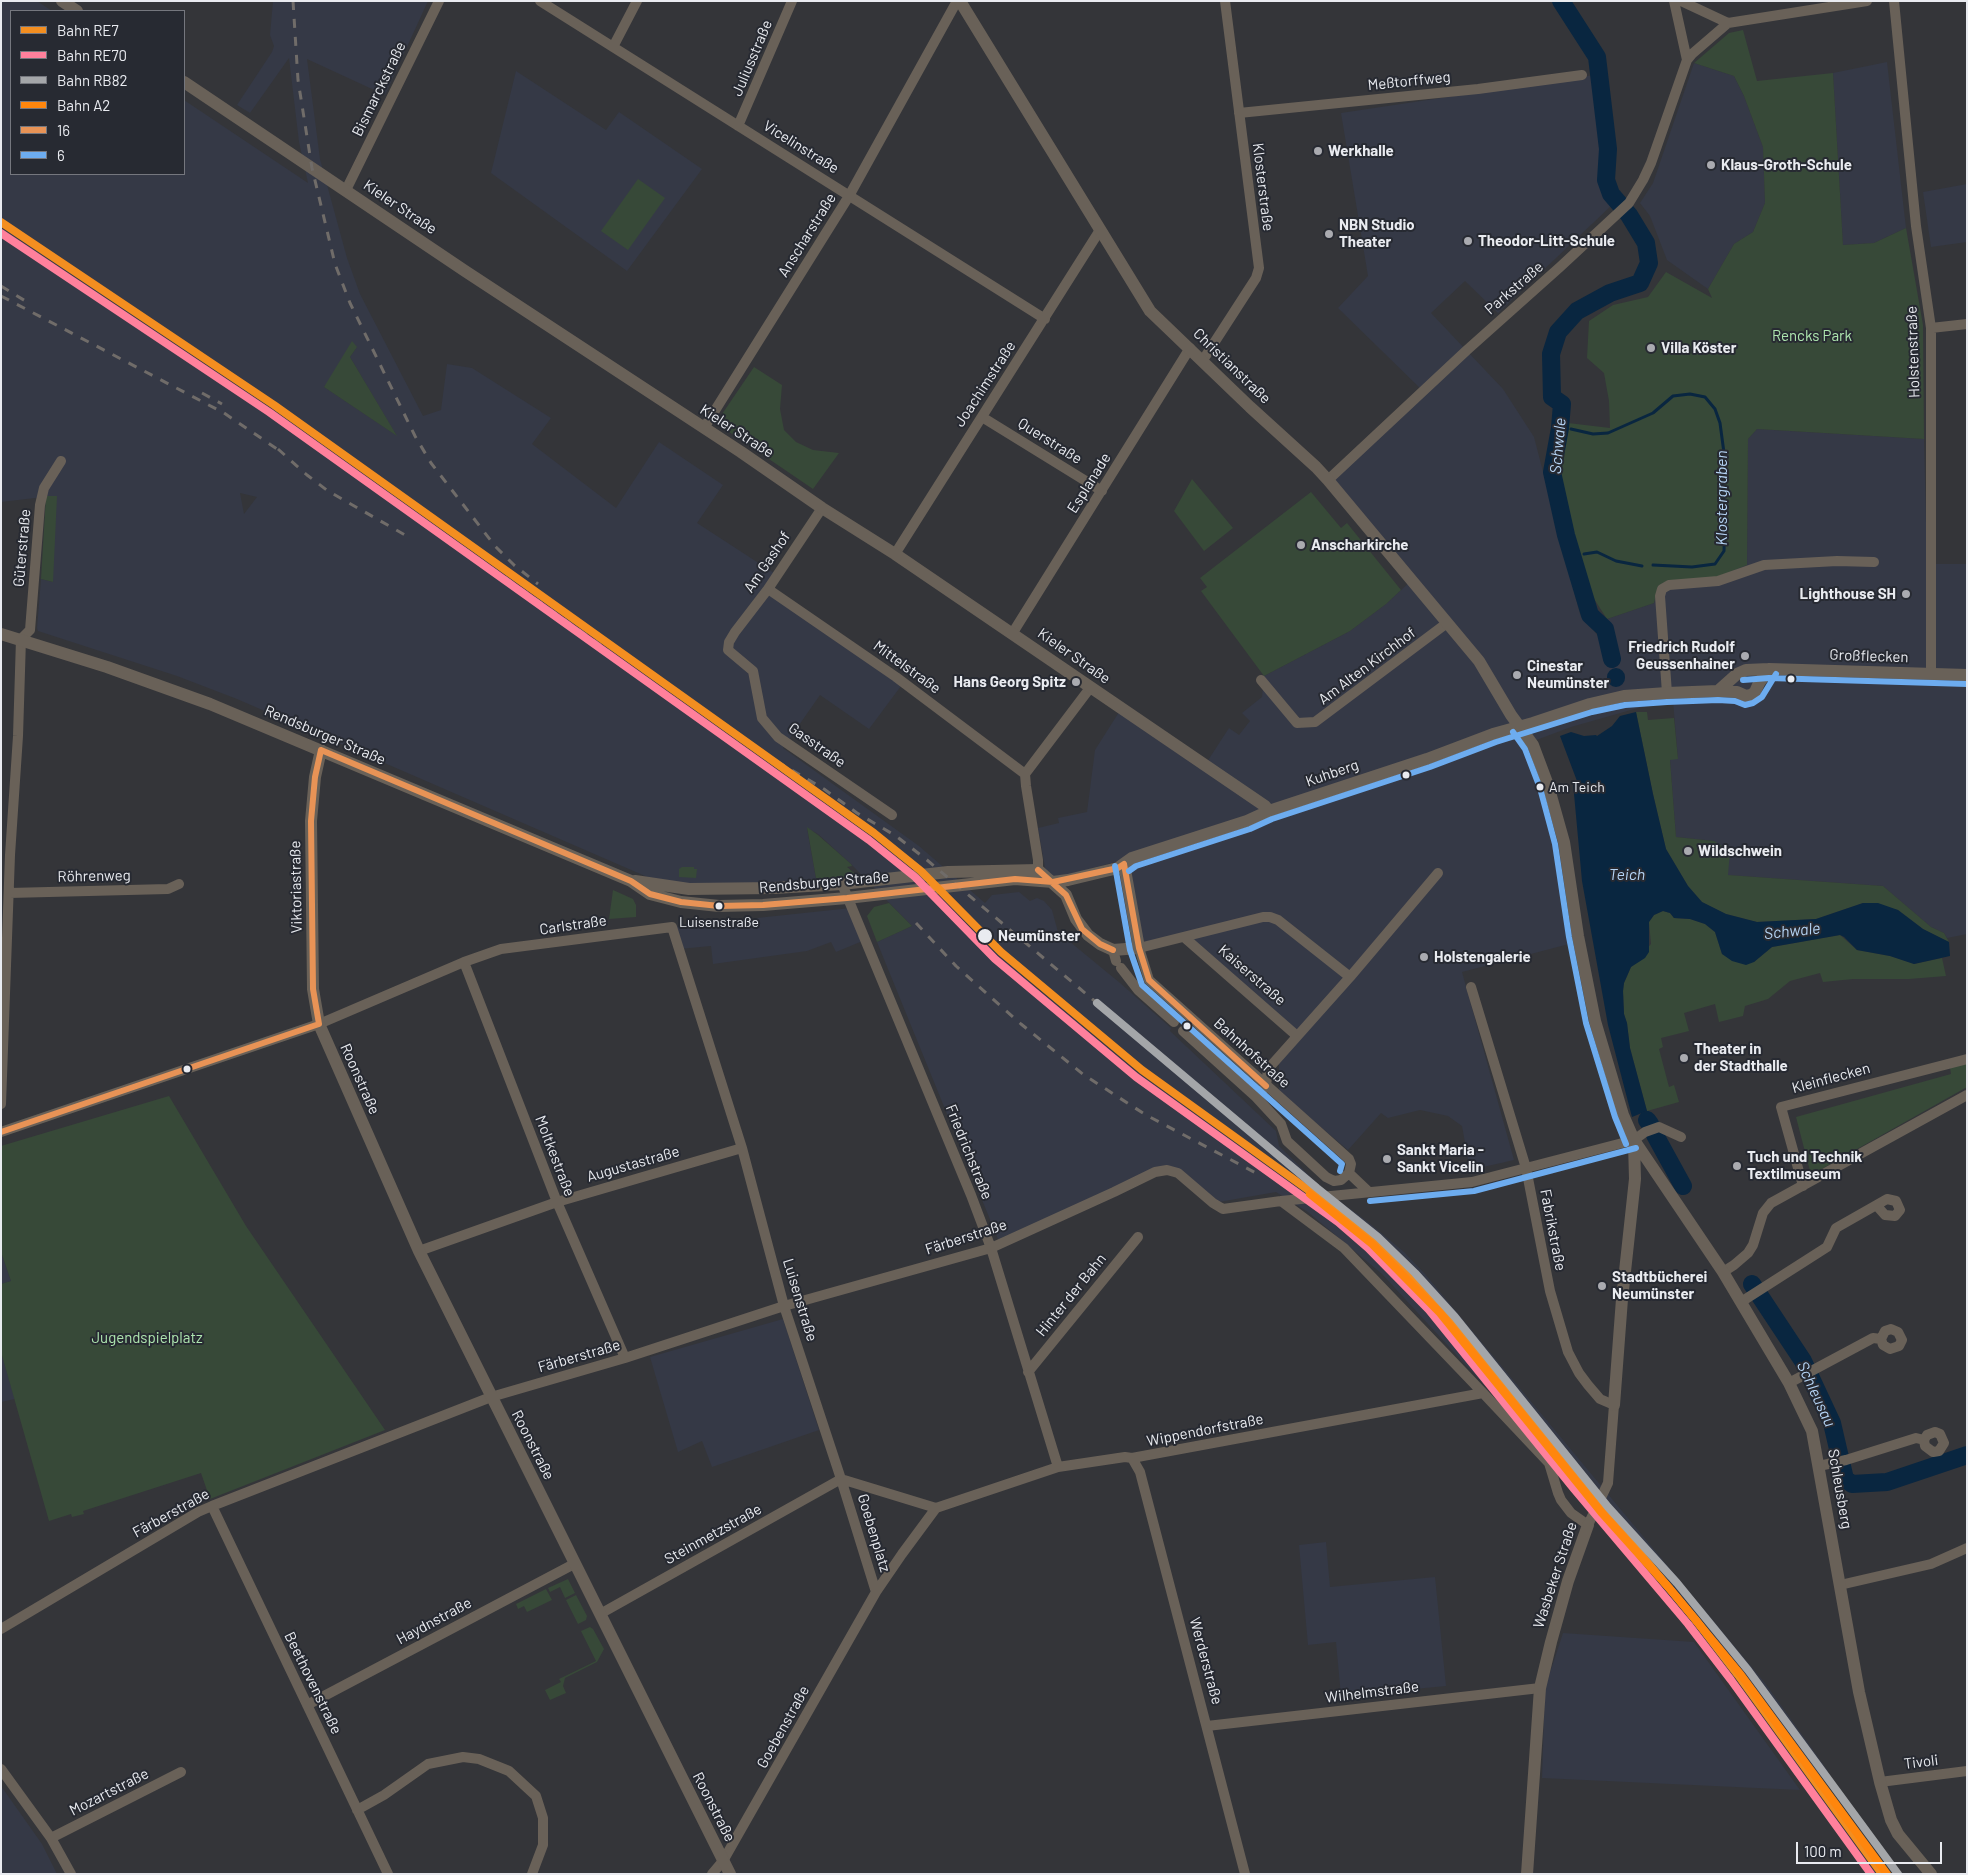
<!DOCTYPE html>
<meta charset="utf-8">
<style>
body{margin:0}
#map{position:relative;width:1968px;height:1875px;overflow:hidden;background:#343539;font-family:Barlow,sans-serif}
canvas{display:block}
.frame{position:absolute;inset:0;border:2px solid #e9ebf0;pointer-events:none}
.legend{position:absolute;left:10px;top:10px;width:175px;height:165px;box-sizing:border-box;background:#272a32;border:1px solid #75777e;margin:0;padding:6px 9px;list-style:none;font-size:15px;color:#e9ebf0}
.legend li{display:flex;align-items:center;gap:10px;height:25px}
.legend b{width:25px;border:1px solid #75777e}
.scale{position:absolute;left:1796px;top:1842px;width:146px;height:22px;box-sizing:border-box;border:2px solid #e9ebf0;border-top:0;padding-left:6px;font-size:15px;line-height:18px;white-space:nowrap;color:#e9ebf0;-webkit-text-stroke:4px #272a32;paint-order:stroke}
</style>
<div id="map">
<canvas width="1968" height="1875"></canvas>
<div class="frame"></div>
<ul class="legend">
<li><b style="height:6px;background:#f38e20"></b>Bahn RE7</li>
<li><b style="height:6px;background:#ff809c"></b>Bahn RE70</li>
<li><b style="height:6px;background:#a4a6a9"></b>Bahn RB82</li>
<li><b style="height:6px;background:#ff860d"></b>Bahn A2</li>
<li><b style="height:6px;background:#e89356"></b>16</li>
<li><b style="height:6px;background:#6dacef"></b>6</li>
</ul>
<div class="scale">100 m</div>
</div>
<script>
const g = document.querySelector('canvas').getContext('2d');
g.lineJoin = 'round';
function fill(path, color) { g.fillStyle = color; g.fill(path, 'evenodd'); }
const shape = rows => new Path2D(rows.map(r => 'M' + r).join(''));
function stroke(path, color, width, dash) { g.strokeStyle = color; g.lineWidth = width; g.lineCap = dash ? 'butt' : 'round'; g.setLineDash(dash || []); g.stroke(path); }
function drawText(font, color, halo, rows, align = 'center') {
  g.font = font + ' Barlow,sans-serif'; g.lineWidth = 4; g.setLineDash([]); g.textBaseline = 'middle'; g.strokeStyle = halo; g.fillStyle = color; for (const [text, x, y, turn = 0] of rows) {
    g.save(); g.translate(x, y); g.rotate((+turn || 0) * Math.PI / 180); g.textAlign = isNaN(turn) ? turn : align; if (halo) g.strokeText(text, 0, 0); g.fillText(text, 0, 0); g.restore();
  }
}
fill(shape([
 [1,1,37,1,52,11,11,11,11,174,184,174,184,100,308,183,299,142,289,58,250,113,237,105,272,52,274,46,270,35,273,1,428,1,385,95,307,59,320,159,347,258,360,294,423,416,441,410,447,364,472,368,551,418,532,444,616,508,659,442,723,485,697,523,777,575,769,589,904,682,869,729,820,695,783,748,919,846,985,903,992,895,1019,892,1030,901,1037,898,1044,901,1052,910,1058,932,1120,983,1171,1028,1170,1031,1276,1131,1279,1146,1322,1188,1368,1222,1404,1252,1425,1274,1765,1683,1828,1771,1821,1777,1889,1874,1868,1874,1840,1832,1695,1635,1498,1400,1382,1274,1308,1212,1276,1192,1213,1203,1167,1170,1000,1244,877,942,912,926,851,864,818,834,807,828,817,884,689,886,652,879,237,699,177,676,38,631,37,628,41,579,53,582,52,496,1,502],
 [357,347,350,357,396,435,324,387],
 [240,493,257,497,244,514],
 [1887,62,1906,228,1874,243,1843,245,1833,73],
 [1694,63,1734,76,1744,96,1763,147,1765,203,1753,232,1734,244,1708,289,1667,260,1650,216,1640,203,1653,183],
 [516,71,606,130,619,112,702,169,627,271,491,173],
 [1594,75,1601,176,1612,205,1498,313,1465,281,1431,313,1503,389,1534,437,1580,614,1598,636,1604,648,1607,660,1617,657,1607,619,1654,603,1658,585,1665,582,1747,565,1748,439,1757,429,1924,439,1927,564,1967,564,1967,934,1947,938,1944,933,1931,927,1883,886,1727,875,1714,841,1676,837,1670,759,1678,759,1673,701,1638,708,1571,727,1531,742,1521,749,1539,780,1556,843,1569,944,1462,972,1514,1160,1470,1170,1462,1126,1448,1116,1420,1110,1388,1118,1381,1113,1348,1150,1279,1092,1279,1057,1297,1036,1186,938,1139,948,1125,877,1130,858,1055,878,1046,873,1038,828,1059,823,1058,818,1087,812,1095,750,1121,709,1205,765,1229,728,1239,735,1250,721,1242,713,1262,697,1264,676,1350,631,1386,604,1412,580,1328,480,1423,391,1338,308,1368,276,1341,113],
 [1967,184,1967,242,1931,247,1923,192],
 [851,908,865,940,836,952,831,942,807,951,713,964,711,946,679,949,672,927],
 [1,1252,11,1281,1,1284],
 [783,1319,819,1430,712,1467,702,1441,678,1452,650,1357],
 [1,1352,15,1399,1,1402],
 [1326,1542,1330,1587,1435,1577,1446,1686,1341,1696,1336,1642,1308,1645,1299,1545],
 [1563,1633,1694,1642,1800,1790,1542,1778,1545,1688],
 [1,1786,42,1844,57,1874,1,1874]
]), '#353946');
fill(shape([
 [1743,30,1757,81,1833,73,1843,245,1874,243,1906,228,1923,325,1924,439,1757,429,1748,439,1747,565,1715,578,1665,582,1658,586,1654,603,1607,619,1589,591,1569,536,1558,470,1568,423,1610,428,1609,401,1604,373,1587,358,1589,321,1613,305,1648,297,1666,272,1712,298,1708,289,1734,244,1753,232,1765,203,1763,147,1744,96,1734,76,1694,63,1729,33],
 [638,179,665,198,628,250,601,231],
 [352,341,357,347,350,357,397,436,324,387],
 [754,367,782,385,780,409,784,430,796,442,813,450,839,453,813,489,716,423],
 [1192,479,1233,528,1204,551,1174,511],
 [1311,492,1341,528,1347,523,1401,590,1386,604,1350,631,1264,676,1201,591,1207,587,1200,578],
 [46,496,57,496,53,582,41,579],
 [1636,712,1647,712,1648,720,1674,718,1678,759,1670,760,1676,837,1714,841,1730,851,1728,875,1883,886,1931,927,1944,933,1949,942,1923,929,1898,910,1863,903,1816,919,1757,922,1726,914,1702,902,1688,886,1666,849,1653,794],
 [807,827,818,835,851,864,852,866,847,867,859,877,817,884],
 [682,867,694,867,694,869,697,869,696,878,679,877,679,869],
 [613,890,633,899,636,905,636,917,609,919],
 [889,903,912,926,877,942,867,916,874,907],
 [1663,911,1670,913,1674,918,1690,919,1705,924,1715,932,1722,954,1754,962,1772,947,1840,935,1857,950,1890,956,1914,964,1942,958,1946,976,1909,979,1853,979,1823,982,1820,973,1790,981,1768,999,1745,1006,1743,1016,1719,1022,1715,1004,1684,1013,1689,1031,1661,1038,1663,1047,1659,1049,1669,1087,1674,1085,1679,1102,1647,1111,1630,1048,1627,1023,1624,1014,1623,991,1624,983,1631,967,1651,944,1649,922,1654,915],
 [1967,1063,1967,1087,1811,1175,1796,1117,1951,1074,1950,1067],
 [169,1096,246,1226,385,1430,210,1499,201,1473,83,1511,84,1514,72,1517,71,1514,49,1521,1,1352,1,1284,11,1281,1,1252,1,1146],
 [568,1579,575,1593,565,1598,560,1587,550,1592,548,1588],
 [546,1589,552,1600,527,1612,524,1606,518,1609,516,1604],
 [576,1595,587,1616,586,1620,578,1624,566,1600],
 [590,1627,593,1629,604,1649,597,1662,565,1678,563,1686,566,1693,550,1700,545,1690,561,1682,559,1679,596,1661,581,1631]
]), '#374938');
fill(shape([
 [1636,712,1653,794,1666,849,1688,886,1702,902,1726,914,1757,922,1816,919,1863,903,1878,903,1898,910,1923,929,1949,942,1950,956,1914,964,1890,956,1857,950,1844,937,1840,935,1772,947,1754,962,1746,965,1732,961,1722,954,1715,932,1705,924,1690,919,1674,918,1670,913,1663,911,1654,915,1649,922,1649,952,1645,958,1631,967,1624,983,1623,991,1624,1014,1627,1023,1630,1048,1647,1111,1632,1117,1608,1025,1582,881,1573,783,1577,781,1560,736,1571,732,1584,736,1596,735,1597,736,1612,726,1620,716]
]), '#092640');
stroke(shape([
 [1571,429,1593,434,1608,433,1653,413,1673,396,1690,394,1705,397,1715,409,1720,423,1724,453,1722,483,1725,513,1724,551,1715,564,1692,567,1653,565],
 [1584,554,1597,552,1616,561,1642,566]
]), '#092640', 3);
stroke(shape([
 [1561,1,1597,57,1608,149,1606,180,1611,194,1629,215,1646,243,1649,263,1640,283,1610,293,1577,311,1558,332,1551,354,1552,397,1562,404,1560,428,1552,472,1566,535,1590,615,1605,629,1612,659],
 [1616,677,1616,678],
 [1647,1120,1650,1124],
 [1655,1135,1683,1186],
 [1752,1284,1803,1361,1832,1423,1845,1479,1852,1484,1887,1482,1967,1455]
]), '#092640', 18);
stroke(shape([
 [540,1,1045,319],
 [1674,1,1687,60,1692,54,1728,23],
 [1681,1,1728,23,1867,1],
 [1894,1,1916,226,1931,328,1931,674],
 [613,47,637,1],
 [1239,113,1478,89,1582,75],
 [738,126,792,1],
 [346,190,439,1],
 [1931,328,1967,324],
 [1203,360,1256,278,1259,268,1225,1],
 [982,417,1102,491],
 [704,428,849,196,957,1],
 [1328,480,1467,350,1560,267,1629,203,1643,180,1651,163,1687,60],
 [822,508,768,589,735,632,729,642,728,650,753,671,762,718,778,737,892,815],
 [895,554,1100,230],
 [768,589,896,677,1025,774],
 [1012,634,1190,348],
 [1261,680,1297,723,1315,722,1447,623],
 [1667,693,1660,596,1662,589,1669,585,1718,581,1764,565,1837,561,1874,562],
 [1038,870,1038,860,1026,786,1025,774,1090,688],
 [842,884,971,1195,991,1248,1058,1467],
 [9,893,168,889,179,884],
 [1185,938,1297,1036],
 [1113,950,1116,961],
 [464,962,557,1202,625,1358],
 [1121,968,1138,990,1174,1022],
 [1183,1031,1256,1097,1281,1124,1287,1141,1326,1177,1334,1181,1341,1180,1349,1173,1351,1164,1349,1159,1149,980,1139,948,1263,917,1270,917,1278,920,1350,977],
 [1256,1097,1266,1086,1268,1069,1350,977,1438,873],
 [1,1104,10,855,18,736,21,639,30,630,40,505,44,488,61,461],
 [1,1132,319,1024,464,962,501,949,672,927,742,1148,784,1306,841,1479,600,1614],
 [1349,1173,1369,1192],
 [1803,1186,1781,1107,1967,1059],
 [1281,1201,1344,1248,1483,1393,1549,1463,1558,1493,1561,1500,1571,1513,1588,1525,1608,1483,1614,1405,1600,1399,1588,1385,1579,1373,1568,1352,1550,1291,1526,1168,1471,987],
 [419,1251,557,1202,742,1148],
 [1723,1272,1734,1265,1748,1253,1753,1245,1763,1213,1771,1203,1967,1095],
 [1741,1302,1827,1247,1836,1228,1887,1199,1896,1201,1900,1210,1895,1216,1885,1215,1877,1206],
 [1028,1372,1138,1237],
 [1789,1383,1873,1338,1881,1339,1883,1345,1890,1349,1899,1346,1902,1340,1898,1332,1891,1329,1885,1331,1881,1339],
 [1132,1458,1140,1472,1245,1874],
 [1819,1466,1846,1460,1916,1438,1924,1440,1925,1446,1933,1452,1939,1451,1944,1443,1940,1434,1935,1432,1927,1435,1924,1440],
 [841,1479,936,1508,902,1554,876,1592,841,1479],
 [212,1506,388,1874],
 [936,1508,1058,1467,1125,1457,1132,1458,1483,1393],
 [1840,1585,1931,1564,1967,1548],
 [1,1629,198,1512,212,1506,491,1397,625,1358,784,1306,991,1248,1114,1192,1155,1172,1167,1170,1178,1173,1213,1203,1223,1209,1281,1201,1472,1182,1634,1140,1645,1132,1659,1127,1681,1137],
 [307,1705,574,1564],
 [1207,1726,1540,1688],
 [1,1769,51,1838,71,1874],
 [1880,1782,1967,1771],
 [357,1810,384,1795,428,1764,463,1757,479,1759,509,1771,536,1796,543,1818,543,1845,532,1874],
 [51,1838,181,1772],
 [712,1874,723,1861,876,1592]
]), '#696158', 10);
stroke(shape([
 [62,1,77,11],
 [960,1,1150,311,1250,407,1316,467,1328,480,1479,661,1511,715,1533,745,1548,785,1564,842,1578,936,1595,1021,1623,1115,1634,1140,1723,1272,1789,1383,1812,1431,1859,1692,1880,1782,1891,1820,1898,1834,1931,1874],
 [184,82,465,271,741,452,822,508,895,554,1265,806,1269,811],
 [1,634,107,667,210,704,631,881,650,894,681,902,719,906,763,905,847,898,1015,879,1053,882,1068,880,1118,868,1132,858,1247,821,1269,811,1427,759,1493,734,1533,723,1590,704,1624,696,1667,693,1718,691,1737,692,1746,696,1751,695,1755,692,1759,683,1769,669],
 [1718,691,1737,674,1746,670,1769,669,1967,675],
 [321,750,315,777,311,821,313,989,319,1024,419,1251,730,1874],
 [635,881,689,889,774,888,842,884,948,872,1038,870,1066,895,1076,919,1088,935,1100,944,1113,950,1139,948,1124,864],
 [1614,1405,1622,1299,1635,1179,1634,1143],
 [1527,1874,1540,1688,1551,1642,1568,1581,1588,1525]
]), '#696158', 12);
stroke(shape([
 [293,1,298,80,312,168,335,264,350,303,415,436,431,463,495,546,514,565,538,584],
 [1,286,27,302],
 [1,296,224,413,283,453],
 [202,393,222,404],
 [278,449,307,475,328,491,405,535],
 [373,484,609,651],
 [761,752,824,789,857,813,896,836,927,860,1097,1003],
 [916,923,956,966,976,984,1021,1024,1084,1075,1146,1115,1256,1173]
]), '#706c69', 3, [9, 9]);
stroke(shape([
 [321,750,631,881,650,894,681,902,719,906,763,905,847,898,1015,879,1053,882,1118,868,1124,864],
 [1124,864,1139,948,1149,980,1266,1086],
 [1038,870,1066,895,1082,929,1100,944,1113,950],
 [319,1024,313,989,311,821,315,777,321,750],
 [1,1132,319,1024]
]), '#e89356', 6);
stroke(shape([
 [1743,680,1769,678,1967,684],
 [1513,732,1525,749,1540,788,1555,844,1569,937,1586,1023,1615,1117,1626,1144],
 [1115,866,1130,950,1142,985,1342,1164,1340,1171],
 [1129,871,1136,866,1250,829,1272,819,1430,767,1496,742,1592,712,1625,705,1667,702,1718,700,1735,701,1745,705,1753,703,1762,697,1776,674],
 [1370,1201,1474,1191,1636,1148]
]), '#6dacef', 6);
stroke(shape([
 [1,222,274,405,874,833,921,871,1001,952,1142,1070,1343,1215,1374,1242,1436,1304,1581,1483,1695,1619,1738,1675,1882,1874]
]), '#f38e20', 8);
stroke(shape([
 [1,233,269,412,869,840,915,877,995,959,1136,1077,1338,1222,1368,1248,1429,1310,1574,1489,1688,1624,1731,1680,1871,1874]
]), '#ff809c', 8);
stroke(shape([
 [1097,1003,1317,1188,1378,1237,1415,1273,1455,1317,1608,1507,1677,1583,1748,1670,1898,1874]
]), '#a4a6a9', 8);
stroke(shape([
 [1310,1194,1372,1244,1440,1313,1601,1512,1670,1589,1741,1675,1887,1874]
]), '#ff860d', 8);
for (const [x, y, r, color] of [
 [1318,151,5,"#aaabb0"],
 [1711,165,5,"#aaabb0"],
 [1329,234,5,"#aaabb0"],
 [1468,241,5,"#aaabb0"],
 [1651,348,5,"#aaabb0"],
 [1301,545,5,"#aaabb0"],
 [1906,594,5,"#aaabb0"],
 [1745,656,5,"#aaabb0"],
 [1517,675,5,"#aaabb0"],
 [1791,679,4.5,"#e9ebf0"],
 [1076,682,5,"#aaabb0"],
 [1406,775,4.5,"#e9ebf0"],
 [1540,787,4.5,"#e9ebf0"],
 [1688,851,5,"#aaabb0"],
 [719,906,4.5,"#e9ebf0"],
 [985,936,8,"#e9ebf0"],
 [1424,957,5,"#aaabb0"],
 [1187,1026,4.5,"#e9ebf0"],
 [1684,1058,5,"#aaabb0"],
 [187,1069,4.5,"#e9ebf0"],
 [1387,1159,5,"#aaabb0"],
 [1737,1166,5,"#aaabb0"],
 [1602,1286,5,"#aaabb0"]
]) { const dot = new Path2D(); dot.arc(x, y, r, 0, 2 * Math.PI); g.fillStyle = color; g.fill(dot); stroke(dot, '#272a32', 2); }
drawText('14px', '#e9ebf0', '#272a32', [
 ["Am Teich",1549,787],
 ["Luisenstraße",719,922,"center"]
], 'left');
drawText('15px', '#e9ebf0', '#272a32', [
 ["Juliusstraße",752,58,-67],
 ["Meßtorffweg",1409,81,-6],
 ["Bismarckstraße",379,89,-64],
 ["Vicelinstraße",801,147,32],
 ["Klosterstraße",1263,187,83],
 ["Kieler Straße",400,207,34],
 ["Anscharstraße",807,235,-58],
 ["Parkstraße",1514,288,-41],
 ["Holstenstraße",1913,352,-92],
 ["Christianstraße",1232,366,44],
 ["Joachimstraße",985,384,-57],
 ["Kieler Straße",737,431,33],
 ["Querstraße",1050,441,32],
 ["Esplanade",1089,483,-58],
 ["Güterstraße",22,548,-85],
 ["Am Gashof",767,562,-56],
 ["Kieler Straße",1074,656,35],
 ["Großflecken",1869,656,2],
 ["Am Alten Kirchhof",1367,666,-37],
 ["Mittelstraße",907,667,36],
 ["Rendsburger Straße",325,735,23],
 ["Gasstraße",817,745,35],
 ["Kuhberg",1332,773,-19],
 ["Röhrenweg",94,876,-1],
 ["Rendsburger Straße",824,882,-5],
 ["Viktoriastraße",296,887,-91],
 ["Carlstraße",573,925,-8],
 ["Kaiserstraße",1252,975,41],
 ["Bahnhofstraße",1252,1053,42],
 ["Kleinflecken",1831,1078,-15],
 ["Roonstraße",360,1079,66],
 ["Friedrichstraße",969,1152,68],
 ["Moltkestraße",555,1156,69],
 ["Augustastraße",633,1164,-16],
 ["Fabrikstraße",1553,1230,79],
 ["Färberstraße",966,1237,-18],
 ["Hinter der Bahn",1071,1295,-51],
 ["Luisenstraße",800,1300,73],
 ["Färberstraße",579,1356,-16],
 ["Wippendorfstraße",1205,1430,-11],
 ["Roonstraße",533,1445,63],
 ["Schleusberg",1840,1489,80],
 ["Färberstraße",171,1513,-29],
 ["Goebenplatz",874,1533,73],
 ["Steinmetzstraße",713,1534,-29],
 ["Wasbeker Straße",1555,1575,-72],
 ["Haydnstraße",434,1621,-28],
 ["Werderstraße",1206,1661,75],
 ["Beethovenstraße",313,1683,64],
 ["Wilhelmstraße",1372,1692,-7],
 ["Goebenstraße",783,1727,-61],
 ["Tivoli",1921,1762,-7],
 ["Mozartstraße",109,1792,-27],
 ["Roonstraße",714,1807,63]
]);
drawText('bold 15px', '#e9ebf0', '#272a32', [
 ["Werkhalle",1328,151],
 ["Klaus-Groth-Schule",1721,165],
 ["NBN Studio",1339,225],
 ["Theater",1339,242],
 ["Theodor-Litt-Schule",1478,241],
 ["Villa Köster",1661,348],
 ["Anscharkirche",1311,545],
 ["Lighthouse SH",1896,594,"right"],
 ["Friedrich Rudolf",1735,647,"right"],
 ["Geussenhainer",1735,664,"right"],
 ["Cinestar",1527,666],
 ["Neumünster",1527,683],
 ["Hans Georg Spitz",1066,682,"right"],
 ["Wildschwein",1698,851],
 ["Holstengalerie",1434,957],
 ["Theater in",1694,1049],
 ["der Stadthalle",1694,1066],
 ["Sankt Maria -",1397,1150],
 ["Sankt Vicelin",1397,1167],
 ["Tuch und Technik",1747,1157],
 ["Textilmuseum",1747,1174],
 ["Stadtbücherei",1612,1277],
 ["Neumünster",1612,1294]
], 'left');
drawText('15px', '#aee6af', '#272a32', [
 ["Rencks Park",1812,336],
 ["Jugendspielplatz",147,1338]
]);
drawText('bold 15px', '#e9ebf0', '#272a32', [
 ["Neumünster",998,936]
], 'left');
drawText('italic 16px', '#b5d4f5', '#272a32', [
 ["Schwale",1558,446,-85],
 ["Klostergraben",1722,498,-90],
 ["Teich",1627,875],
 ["Schwale",1792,931,-6],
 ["Schleusau",1816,1394,65]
]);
</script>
